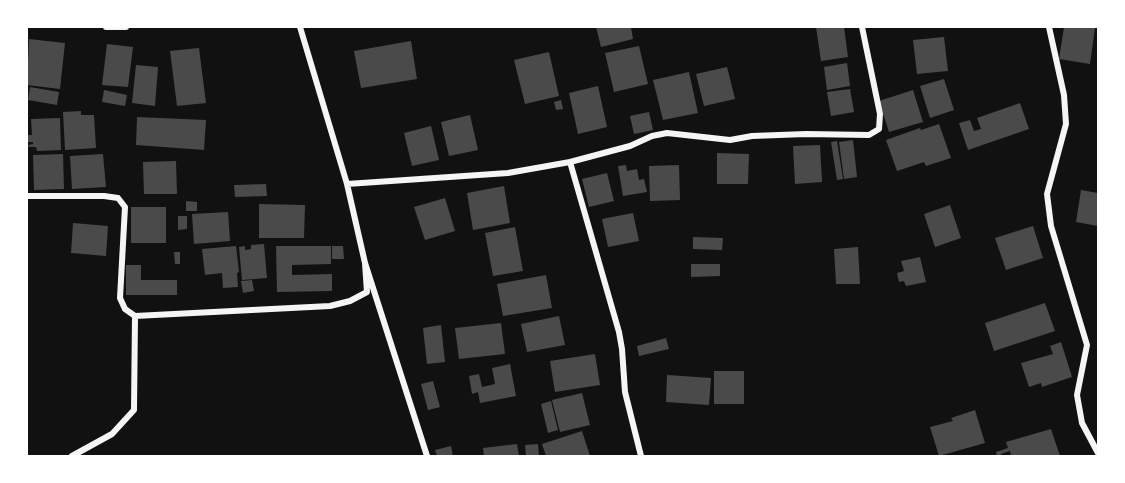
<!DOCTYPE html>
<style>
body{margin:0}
#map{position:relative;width:1125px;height:483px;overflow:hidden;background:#111;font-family:"Roboto Condensed",sans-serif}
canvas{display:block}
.frame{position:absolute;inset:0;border:28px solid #fff;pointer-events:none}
</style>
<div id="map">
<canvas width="1125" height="483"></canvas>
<div class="frame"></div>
</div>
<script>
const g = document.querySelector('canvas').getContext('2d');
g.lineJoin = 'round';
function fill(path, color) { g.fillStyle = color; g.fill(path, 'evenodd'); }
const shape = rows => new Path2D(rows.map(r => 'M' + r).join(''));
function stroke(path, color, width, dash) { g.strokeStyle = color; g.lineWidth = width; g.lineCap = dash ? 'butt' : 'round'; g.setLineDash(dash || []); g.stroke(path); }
fill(shape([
 [596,27,631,27,633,39,601,47],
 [816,27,844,27,848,57,821,61],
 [1064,27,1095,28,1090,64,1059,59],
 [944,37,948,71,917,74,913,40],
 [29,39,65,43,60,89,27,85],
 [411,41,417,79,361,88,354,51],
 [107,44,133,47,128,87,102,85],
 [639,46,648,84,614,92,605,53],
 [199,48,206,103,177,106,170,51],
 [549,52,559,96,525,104,514,60],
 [847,63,850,86,827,90,824,67],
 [136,65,158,67,155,106,132,103],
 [727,67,735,99,704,106,696,74],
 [689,72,698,113,663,120,653,80],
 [944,79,954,110,930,118,920,86],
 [598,86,607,127,578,134,569,93],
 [30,87,59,92,57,105,28,100],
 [850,89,854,112,831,116,827,92],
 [104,90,127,95,125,106,102,102],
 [913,90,923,122,889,132,879,101],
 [561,100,563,109,556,110,554,102],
 [1020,103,1029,129,968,150,959,123,970,120,974,131,981,129,977,118],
 [81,111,81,115,94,115,96,148,65,150,63,112],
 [649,112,653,130,634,134,630,116],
 [470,115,478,150,449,156,441,122],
 [137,117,206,120,204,150,136,145],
 [60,118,61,150,37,151,36,147,29,147,28,145,33,144,33,142,28,142,28,135,32,135,31,119],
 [939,124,951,158,926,166,924,162,897,171,886,140,920,128,921,130],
 [431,126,439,160,412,166,404,133],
 [853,140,857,177,844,179,839,142],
 [837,141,843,179,837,180,831,142],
 [820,145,822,182,795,184,793,146],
 [717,153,749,154,748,184,717,184],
 [63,154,64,189,34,190,33,155],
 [103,154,106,187,72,189,70,156],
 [176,161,177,194,144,194,143,162],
 [626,165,627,171,637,169,639,180,644,179,647,192,623,196,618,166],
 [679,165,680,200,650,201,649,166],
 [607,173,614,201,589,207,582,179],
 [266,184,267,196,235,197,234,185],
 [504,186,510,223,473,230,467,193],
 [1081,190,1098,193,1098,226,1076,222],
 [445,198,455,231,425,240,414,207],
 [186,201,197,202,197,211,186,211],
 [259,204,305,205,304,238,259,238],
 [950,205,961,238,935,247,924,214],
 [131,207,166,207,166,243,131,243],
 [228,212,230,241,194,244,192,214],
 [633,213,639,241,608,247,602,219],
 [178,216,187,216,187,229,178,230],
 [73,223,108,226,106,256,71,253],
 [1033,226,1043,258,1006,270,995,238],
 [515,227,523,271,493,276,485,233],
 [693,237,723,238,722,250,693,249],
 [264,244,267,278,242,280,239,247,245,246,245,250,251,249,251,245],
 [236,246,239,272,237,273,238,287,223,288,222,273,205,275,202,249],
 [276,246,331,246,331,264,292,265,292,275,332,274,332,291,277,292],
 [332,246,343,246,344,259,332,259],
 [858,247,860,284,836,284,834,249],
 [174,252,180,252,180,264,175,264],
 [920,257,926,282,906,286,904,281,899,282,897,273,904,271,901,261],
 [691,264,720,264,720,276,691,277],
 [126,265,141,265,141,280,177,280,177,295,126,295],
 [546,275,552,308,503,316,497,284],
 [252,280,254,291,243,293,241,281],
 [1045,303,1055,331,994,351,985,323],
 [559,316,565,345,527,352,521,324],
 [501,323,505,354,459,359,455,328],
 [441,325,445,362,427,364,423,328],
 [666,338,669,349,639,356,637,346],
 [1061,342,1072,377,1042,387,1041,383,1029,387,1021,363,1053,354,1050,346],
 [595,354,600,385,555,392,550,361],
 [510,364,516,396,480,403,478,392,472,394,469,376,479,374,482,387,495,384,492,368],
 [714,371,744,371,744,404,714,404],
 [667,375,711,378,709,405,666,402],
 [433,381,440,407,428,410,421,384],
 [582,393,590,425,560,432,552,400],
 [551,401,558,430,548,433,541,404],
 [975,410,985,443,939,456,930,427,953,421,951,418],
 [1051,429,1060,456,1011,456,1010,451,1001,454,1002,456,997,456,996,452,1008,448,1006,442],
 [582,431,590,456,546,456,542,444],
 [517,444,519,456,484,456,483,448],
 [538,444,539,456,526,456,525,445],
 [451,446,453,456,437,456,435,450]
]), '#4a4a4a');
stroke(shape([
 [106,27,126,27],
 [300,27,347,184,365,263,427,456],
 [1049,27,1064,95,1066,124,1047,194,1051,226,1087,345,1077,395,1082,423,1098,453],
 [570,162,619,332,622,349,625,392,641,456],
 [347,184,508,173,570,162,630,146,652,136,667,133,730,140,752,136,806,134,869,135,879,129,880,114,862,27],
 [27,196,104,196,118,198,125,207,120,298,125,309,135,316,330,306,350,301,367,292,365,263],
 [72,456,112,434,134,410,135,316]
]), '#f5f5f5', 6);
</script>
